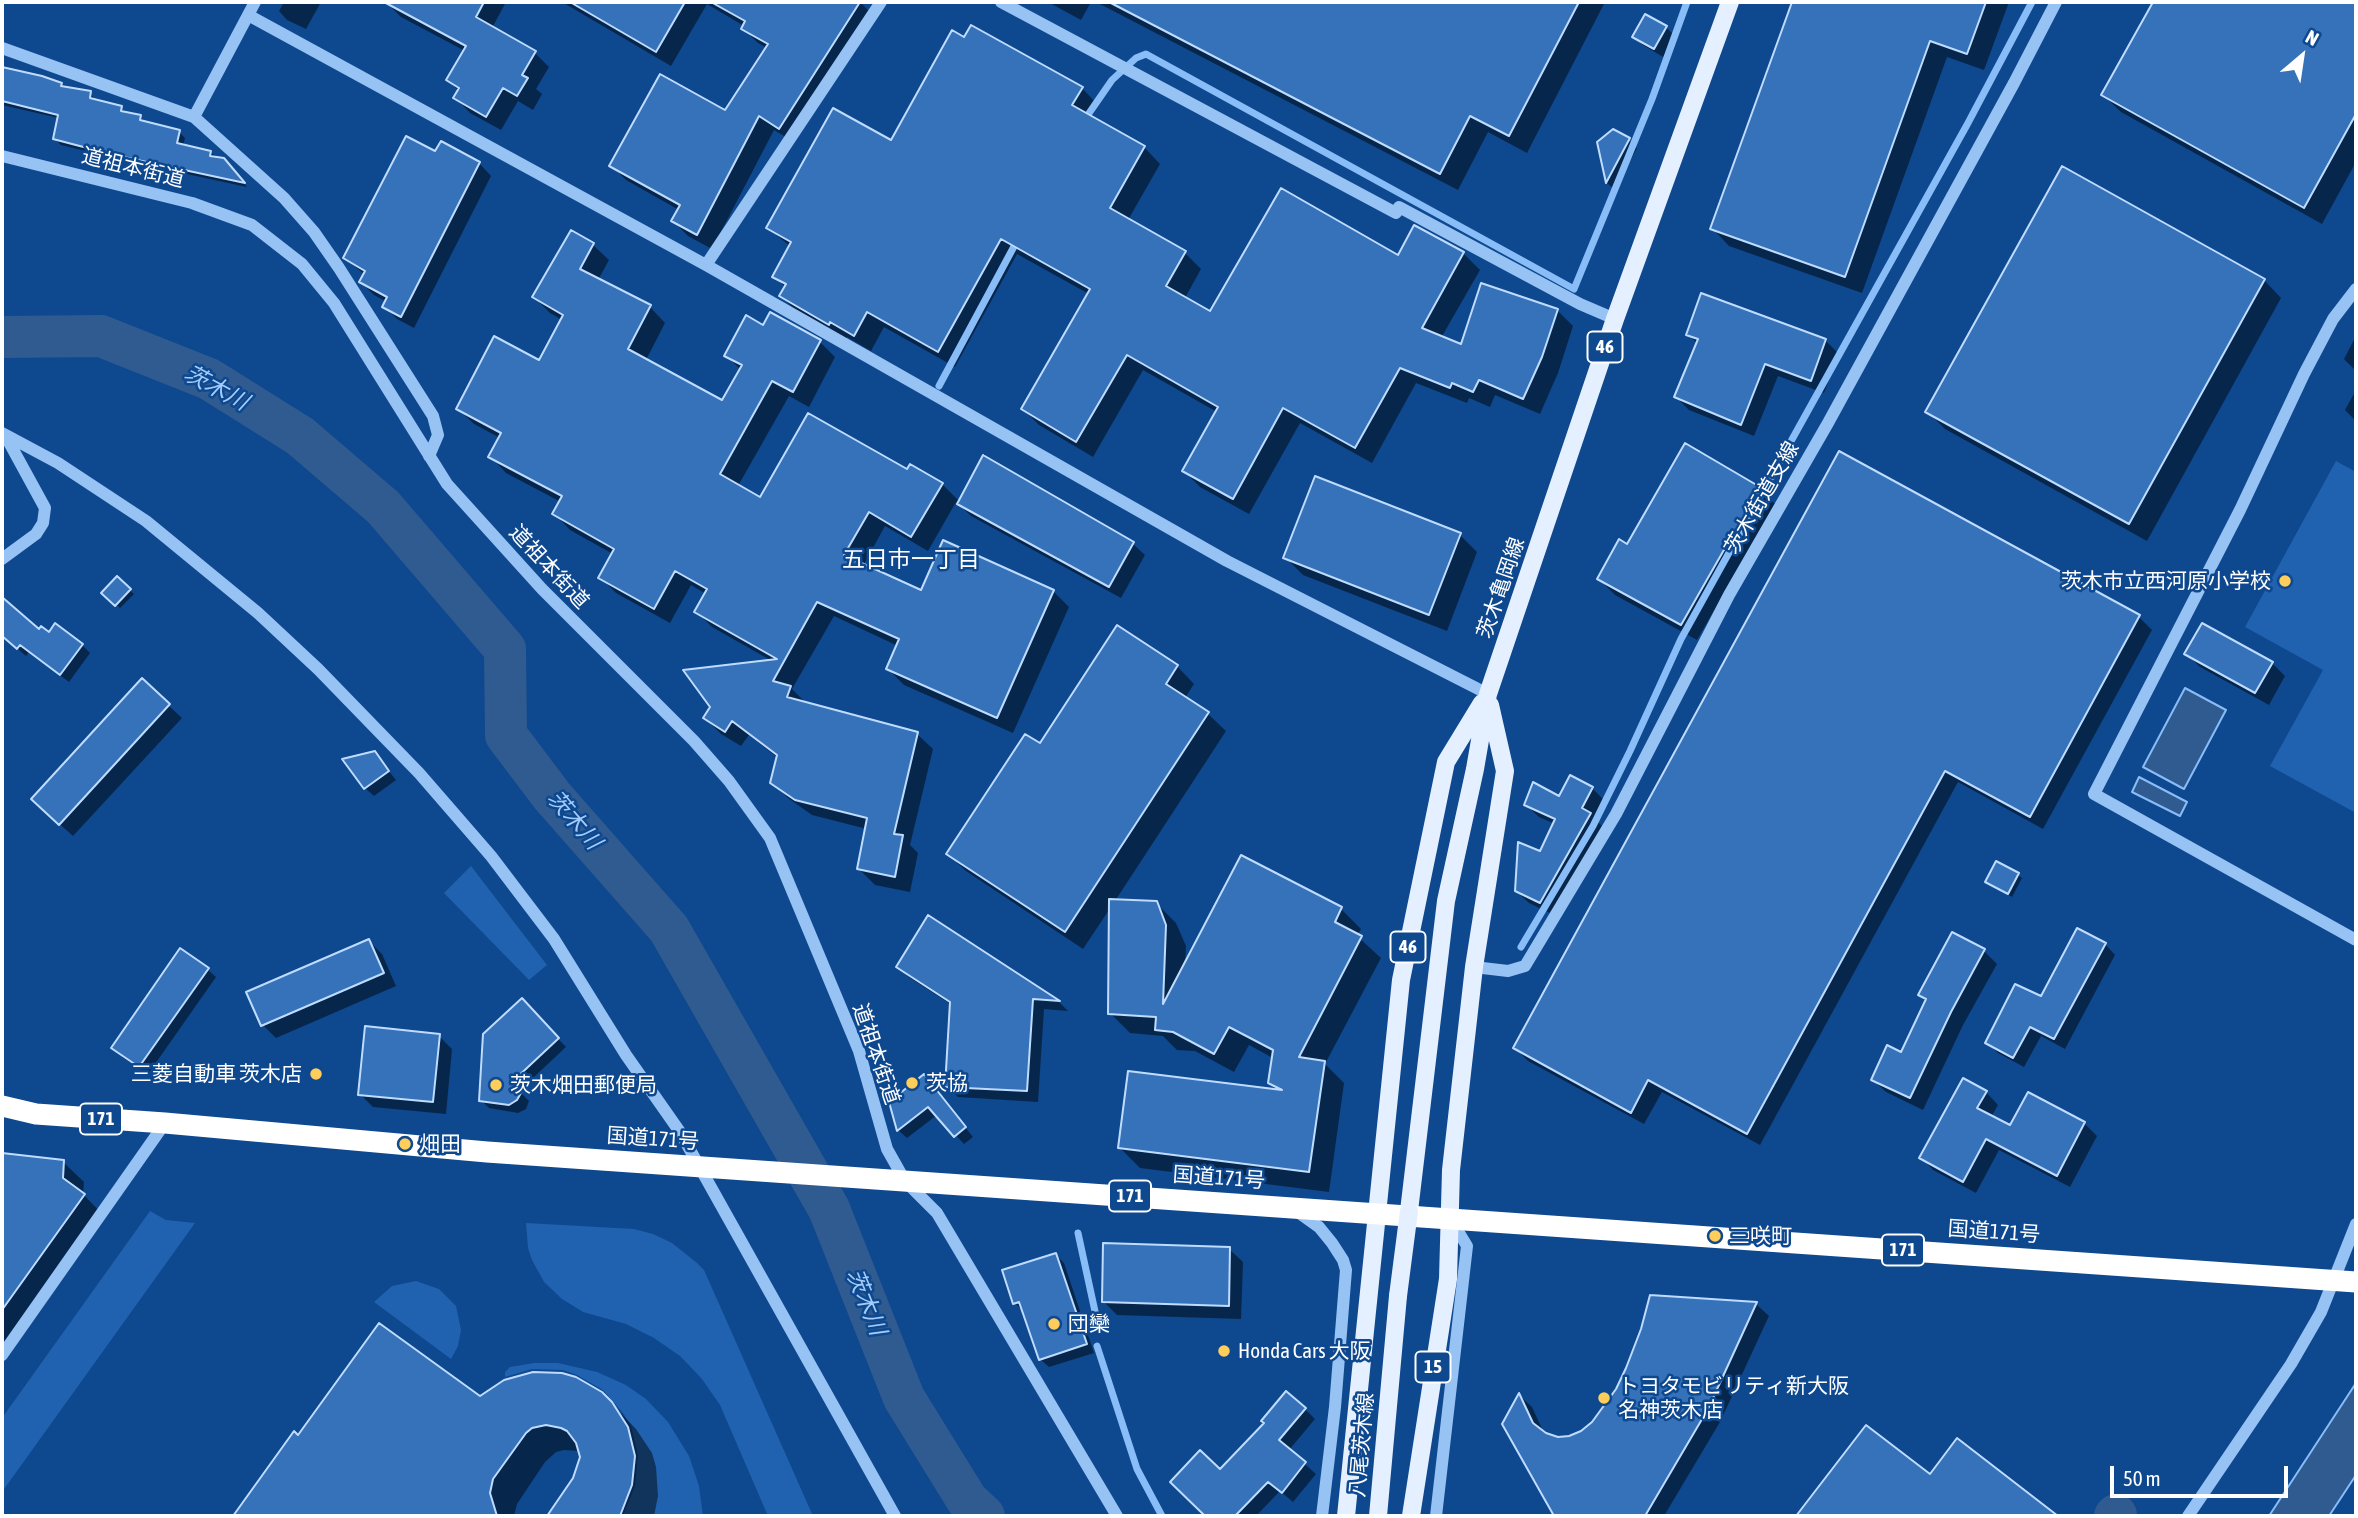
<!DOCTYPE html>
<meta charset="utf-8">
<style>
body{margin:0}
#map{position:relative;width:2358px;height:1518px;overflow:hidden;background:#0e488f;font-family:"Asap Condensed",sans-serif}
canvas{display:block}
.frame{position:absolute;inset:0;border:4px solid #fff;pointer-events:none}
.north{position:absolute;left:2267px;top:21px;width:70px;height:70px;-webkit-text-stroke:5px #0e488f;paint-order:stroke;rotate:29deg;font-size:19px;font-weight:700;line-height:28px;text-align:center;color:#fff}
.north::after{content:'';display:block;margin:auto;width:24px;height:32px;background:#fff;clip-path:polygon(50% 0,100% 100%,50% 72%,0 100%)}
.scale{position:absolute;left:2110px;top:1466px;width:178px;height:32px;box-sizing:border-box;border:4px solid #fff;border-top:0;padding-left:9px;font-size:21px;line-height:24px;white-space:nowrap;color:#fff;-webkit-text-stroke:5px #0e488f;paint-order:stroke}
</style>
<div id="map">
<canvas width="2358" height="1518"></canvas>
<div class="frame"></div>
<div class="north">N</div>
<div class="scale">50 m</div>
</div>
<script>
const g = document.querySelector('canvas').getContext('2d');
g.lineJoin = 'round';
function fill(path, color) { g.fillStyle = color; g.fill(path, 'evenodd'); }
const shape = rows => new Path2D(rows.map(r => 'M' + r).join(''));
function stroke(path, color, width, dash) { g.strokeStyle = color; g.lineWidth = width; g.lineCap = dash ? 'butt' : 'round'; g.setLineDash(dash || []); g.stroke(path); }
function drawText(font, color, halo, rows, align = 'center') {
  g.font = font + ' "Asap Condensed","Noto Sans JP",sans-serif'; g.lineWidth = 5; g.setLineDash([]); g.textBaseline = 'middle'; g.strokeStyle = halo; g.fillStyle = color; for (const [text, x, y, turn = 0] of rows) {
    g.save(); g.translate(x, y); g.rotate((+turn || 0) * Math.PI / 180); g.textAlign = isNaN(turn) ? turn : align; if (halo) g.strokeText(text, 0, 0); g.fillText(text, 0, 0); g.restore();
  }
}
fill(shape([
 [2336,461,2356,472,2356,813,2270,766,2323,670,2245,627],
 [471,866,547,965,529,980,444,893],
 [150,1211,166,1220,195,1223,2,1492,2,1418],
 [526,1223,634,1229,653,1234,672,1243,697,1263,704,1270,813,1516,768,1516,720,1405,702,1379,680,1356,654,1338,626,1324,583,1312,562,1299,544,1282,532,1260,528,1248],
 [416,1281,439,1289,456,1306,461,1330,458,1346,451,1359,374,1302,392,1286],
 [534,1363,558,1363,597,1372,626,1385,646,1399,668,1422,689,1456,699,1486,703,1516,623,1516,635,1486,638,1455,631,1426,623,1413,603,1390,577,1375,563,1370,532,1369,505,1377,505,1372,510,1367]
]), '#2062af');
const water = shape([
 [2185,688,2226,710,2184,789,2143,767,2185,688],
 [2139,777,2187,802,2180,816,2132,792,2139,777],
 [2356,1383,2356,1475,2329,1516,2269,1516,2356,1383]
]);
fill(water, '#305b90');
stroke(water, '#88bdf8', 2);
fill(shape([
 [284,2,321,2,306,29,287,20,279,11],
 [386,2,506,2,492,28,534,52,549,67,536,89,542,94,533,110,518,101,501,130,470,113,456,98,459,91,448,80,465,51,401,17],
 [562,2,860,2,874,16,794,142,774,130,712,249,688,236,673,221,679,210,626,180,611,165,726,112,767,48,758,43,743,28,744,26,707,4,671,66],
 [1048,2,1091,2,1081,20],
 [1096,2,1605,2,1527,153,1488,132,1458,190],
 [1794,2,2009,2,1984,70,1947,57,1862,293,1729,246,1712,228],
 [2155,2,2356,2,2356,162,2322,224,2121,112,2103,95],
 [1646,16,1666,27,1675,36,1663,57,1643,45,1634,37],
 [2,69,41,77,61,84,65,88,90,93,96,101,121,108,127,114,140,117,146,122,179,132,185,138,183,146,210,152,230,166,247,187,122,160,61,145,55,139,59,118,2,105],
 [1082,88,1098,105,1091,118,1144,147,1160,164,1128,220,1185,253,1201,269,1185,298,1211,313,1398,257,1415,227,1463,253,1480,270,1441,338,1462,347,1557,310,1573,326,1558,373,1540,414,1495,395,1490,407,1469,398,1467,403,1416,383,1372,463,1300,423,1249,514,1200,487,1184,471,1217,412,1143,370,1093,457,1039,425,1023,409,1089,294,1017,254,955,367,884,327,871,351,847,337,846,340,797,312,781,296,786,288,775,276,791,247,768,228,891,142],
 [1628,140,1637,148,1615,190,1607,183,1599,143],
 [436,153,479,163,491,176,414,328,397,319,384,306,387,302,374,295,361,282,365,275,345,258],
 [571,232,593,245,609,260,598,280,650,307,665,323,646,360,723,403,741,370,726,355,764,327,820,342,835,357,809,407,789,396,738,486,760,499,908,472,942,484,960,502,1133,544,1145,555,1121,598,971,516,956,502,928,551,885,526,863,566,922,593,1053,591,1069,607,1013,733,904,685,888,669,898,646,834,616,792,689,807,704,917,734,933,749,910,845,918,853,910,892,875,885,859,869,867,829,812,815,788,798,772,782,778,758,749,735,741,746,721,734,705,718,712,707,772,661,712,627,696,611,706,594,691,585,670,623,616,593,600,577,613,554,570,530,555,514,561,502,506,473,491,457,500,438,474,424,458,409,540,362,562,320,550,313,534,297],
 [2264,280,2281,298,2147,541,1945,429,1928,412],
 [1702,295,1826,341,1839,354,1824,393,1778,376,1754,436,1689,410,1676,397,1698,344,1688,334],
 [2356,336,2356,371,2344,359],
 [2356,390,2356,421,2345,410],
 [1839,453,2139,617,2152,630,2043,829,1958,782,1760,1145,1662,1092,1644,1124,1528,1061,1515,1048],
 [1759,488,1775,504,1697,640,1615,595,1599,579],
 [1460,535,1477,552,1447,631,1303,575,1285,557],
 [117,578,134,594,120,608,104,593],
 [2,600,39,631,82,645,90,653,69,682,29,652,26,656,2,635],
 [2187,654,2272,663,2285,676,2269,705,2200,667],
 [1177,666,1194,684,1185,698,1208,714,1226,731,1115,901,1156,903,1176,923,1186,946,1185,966,1341,909,1361,929,1357,936,1381,958,1325,1064,1344,1083,1329,1192,1140,1168,1120,1148,1279,1092,1270,1082,1273,1058,1249,1045,1234,1072,1195,1051,1177,1050,1163,1036,1130,1033,1110,1013,1111,907,1083,949,966,871,948,854,1041,746],
 [142,681,182,718,73,836,46,812],
 [374,753,396,780,374,796,365,788],
 [1592,788,1604,800,1594,818,1602,826,1552,914,1529,903,1516,891,1541,854,1555,824,1539,817,1526,805,1560,798],
 [2018,875,2022,878,2012,897,1988,882],
 [928,918,1059,1002,1068,1011,1044,1009,1038,1102,958,1097,947,1086,952,1005,910,978,898,967],
 [369,941,382,954,396,986,276,1038,263,1025],
 [2105,944,2115,955,2065,1049,2041,1036,2024,1067,1998,1053,1987,1042],
 [1984,951,1997,964,1963,1025,1923,1110,1886,1092,1873,1080,1902,1054,1927,1001,1921,995],
 [207,969,216,977,148,1074,122,1057,114,1048],
 [522,1001,566,1047,519,1091,529,1101,526,1109,518,1113,489,1108,481,1100],
 [439,1036,452,1049,446,1114,373,1107,360,1094],
 [924,1076,973,1137,964,1144,937,1115,907,1138,898,1130],
 [1986,1092,1998,1105,1991,1117,2011,1127,2084,1123,2097,1136,2070,1187,1999,1150,1976,1193,1933,1170,1921,1157],
 [2,1157,63,1162,84,1182,83,1194,104,1216,2,1352,2,1211,5,1206,2,1206],
 [1229,1249,1243,1262,1241,1319,1117,1315,1104,1302],
 [1056,1255,1064,1263,1094,1353,1049,1367,1040,1359,1023,1311,1015,1303],
 [1651,1297,1756,1304,1769,1316,1720,1422,1664,1516,1556,1516,1504,1424,1520,1396,1532,1407,1544,1433,1557,1439,1569,1438,1582,1432,1593,1423,1618,1389,1643,1329],
 [480,1398,611,1403,636,1429,652,1453,656,1467,658,1496,654,1516,548,1516,579,1472,582,1457,580,1451,564,1450,556,1452,545,1462,517,1504,514,1516,235,1516,295,1434,299,1437],
 [1305,1409,1315,1419,1289,1450,1316,1474,1293,1502,1280,1491,1256,1516,1208,1516,1172,1482,1220,1472],
 [1867,1428,1930,1476,1957,1441,2055,1516,1798,1516]
]), '#0007');
stroke(shape([
 [1083,122,1112,80,1136,58,1146,54,1574,289,1652,99,1687,2],
 [939,386,1018,239],
 [1521,947,1593,826,1630,751,1681,639,1968,123,2032,2],
 [1078,1233,1096,1316],
 [1097,1346,1137,1469,1162,1516]
]), '#88bdf8', 7);
stroke(shape([
 [2,337,101,336,209,379,300,436,383,507,505,649,506,735,552,796,669,929,829,1209,904,1398,967,1500,984,1516],
 [2115,1516,2116,1515]
]), '#305b90', 42);
const building = shape([
 [384,2,484,2,476,17,536,51,522,75,528,78,517,96,503,88,486,117,453,98,459,88,446,80,466,46,384,2],
 [570,2,685,2,656,52,570,2],
 [711,2,860,2,779,129,759,116,697,235,671,221,680,205,609,166,660,74,725,110,768,44,741,29,745,21,711,2],
 [1109,2,1579,2,1509,136,1470,116,1440,174,1109,2],
 [1792,2,1986,2,1967,54,1930,41,1845,277,1710,229,1792,2],
 [2153,2,2356,2,2356,114,2304,208,2101,95,2153,2],
 [1645,14,1667,26,1654,49,1632,37,1645,14],
 [971,25,1083,87,1072,105,1145,146,1110,208,1186,251,1166,286,1210,311,1281,188,1398,255,1414,225,1464,252,1422,328,1461,344,1481,283,1558,309,1542,357,1523,399,1479,380,1473,392,1452,383,1450,388,1400,368,1355,448,1283,408,1233,499,1182,471,1218,407,1127,355,1076,442,1021,409,1090,289,1001,239,938,352,867,312,854,336,830,322,829,325,779,296,786,284,772,277,791,242,766,228,833,108,891,140,952,30,964,37,971,25],
 [2,67,42,76,62,83,61,86,91,91,90,98,122,106,121,111,141,115,140,120,180,130,177,143,211,151,210,156,224,158,245,183,114,155,53,139,58,115,2,101,2,67],
 [1613,129,1630,138,1606,183,1597,142,1613,129],
 [406,136,435,151,441,141,480,162,401,317,382,307,387,297,359,282,365,271,343,258,406,136],
 [2062,166,2265,279,2129,524,1925,412,2062,166],
 [571,230,594,243,580,269,651,305,628,349,722,400,742,365,724,356,746,315,763,325,770,312,821,340,793,392,772,381,720,474,760,497,808,413,907,469,910,464,943,483,911,537,869,512,844,555,921,590,943,540,1054,590,997,718,886,669,899,639,817,602,773,681,791,686,787,697,918,732,894,834,903,835,895,877,857,869,867,818,795,800,770,783,777,755,732,721,725,732,703,718,710,707,683,670,777,659,694,612,707,589,675,571,654,609,598,578,614,549,552,514,562,496,488,457,501,433,456,409,494,336,539,360,563,315,532,297,571,230],
 [1701,293,1826,339,1811,381,1765,364,1741,425,1674,397,1698,339,1686,335,1701,293],
 [1685,443,1760,487,1681,625,1597,579,1619,539,1627,544,1685,443],
 [1839,451,2140,615,2030,817,1945,771,1747,1134,1648,1080,1631,1113,1513,1048,1839,451],
 [983,455,1134,542,1109,587,957,504,983,455],
 [1315,476,1461,533,1429,615,1283,558,1315,476],
 [117,576,131,589,115,606,101,593,117,576],
 [2,597,39,629,41,626,49,632,55,623,83,644,60,675,20,645,17,649,2,636,2,597],
 [2202,623,2273,662,2255,693,2184,654,2202,623],
 [1117,625,1178,665,1166,684,1209,712,1065,932,946,854,1025,734,1040,743,1117,625],
 [142,678,170,704,59,825,31,799,142,678],
 [375,751,389,771,364,789,342,759,375,751],
 [1570,775,1593,787,1582,808,1591,813,1540,903,1515,891,1518,842,1540,851,1555,819,1524,805,1533,782,1559,796,1570,775],
 [1241,855,1342,907,1335,922,1362,936,1299,1057,1325,1061,1309,1172,1118,1148,1128,1071,1282,1090,1268,1083,1273,1050,1229,1027,1214,1054,1173,1032,1155,1030,1156,1017,1108,1014,1109,899,1157,901,1166,925,1163,1004,1241,855],
 [1996,861,2019,873,2008,894,1985,882,1996,861],
 [928,915,1060,1001,1033,999,1027,1091,945,1087,950,1002,896,967,928,915],
 [2077,928,2106,943,2054,1039,2030,1027,2013,1058,1985,1043,2015,984,2041,996,2077,928],
 [1952,932,1985,949,1951,1012,1910,1098,1871,1080,1887,1045,1901,1052,1926,999,1918,995,1952,932],
 [369,939,384,973,261,1026,246,992,369,939],
 [180,948,209,968,139,1067,111,1048,180,948],
 [522,998,559,1038,512,1082,522,1091,517,1100,509,1105,479,1101,483,1034,522,998],
 [365,1026,440,1034,433,1102,358,1095,365,1026],
 [924,1074,966,1127,954,1137,928,1107,897,1131,889,1102,924,1074],
 [1963,1078,1987,1091,1977,1108,2010,1125,2028,1092,2085,1122,2057,1176,1986,1139,1963,1182,1919,1158,1963,1078],
 [2,1153,64,1160,63,1178,85,1194,2,1310,2,1153],
 [1103,1243,1230,1247,1229,1306,1102,1302,1103,1243],
 [1056,1253,1087,1344,1039,1360,1019,1302,1013,1304,1002,1270,1056,1253],
 [1650,1295,1757,1302,1708,1409,1645,1516,1554,1516,1502,1424,1519,1393,1533,1423,1546,1433,1558,1437,1569,1436,1581,1431,1592,1422,1616,1389,1626,1368,1641,1329,1650,1295],
 [379,1323,480,1396,504,1380,533,1372,562,1373,576,1377,602,1392,612,1402,628,1427,635,1456,632,1485,620,1516,547,1516,573,1478,580,1457,576,1443,567,1431,561,1428,546,1425,532,1428,526,1433,493,1479,490,1493,497,1516,233,1516,294,1431,298,1435,379,1323],
 [1286,1391,1306,1408,1279,1440,1306,1462,1282,1493,1268,1482,1235,1516,1205,1516,1170,1482,1200,1450,1220,1469,1264,1423,1261,1421,1286,1391],
 [1866,1425,1930,1474,1957,1438,2058,1516,1796,1516,1866,1425]
]);
fill(building, '#3672b9');
stroke(building, '#bfdcfe', 2);
stroke(shape([
 [255,2,194,117,284,198,314,232,339,268,433,416,438,435,429,456],
 [1001,2,1396,213,1399,207,1580,304,1615,319],
 [248,15,706,265,1227,561,1488,694],
 [2,48,194,117],
 [2,156,192,203,252,225,302,264,334,303,447,484,542,589,694,741,729,781,770,838,859,1051,887,1149,905,1181,937,1213,1117,1516],
 [706,265,881,2],
 [2356,289,2333,319,2304,374,2240,510,2094,794,2356,940],
 [2,433,58,463,146,521,258,613,318,669,419,773,491,856,554,939,626,1055,680,1132,895,1516],
 [2,559,36,534,43,523,45,508,5,435],
 [1474,967,1508,971,1525,966,1616,814,1729,595,1828,423,2014,83,2056,2],
 [1298,1212,1319,1227,1332,1243,1343,1260,1346,1270,1335,1407,1322,1516],
 [2,1355,165,1123],
 [1436,1516,1467,1246,1450,1218],
 [2188,1516,2291,1364,2321,1312,2356,1224]
]), '#97c2f4', 12);
stroke(shape([
 [1409,1211,1446,901,1475,769,1488,694,1615,319,1730,2],
 [1346,1516,1401,980,1446,762,1482,703],
 [1378,1516,1398,1296],
 [1411,1516,1448,1279,1451,1170,1474,967,1505,771,1490,705]
]), '#e4efff', 18);
stroke(shape([
 [2,1106,36,1114,165,1123,487,1152,2356,1282]
]), '#fff', 21);
stroke(shape([
 [1398,1296,1409,1211]
]), '#e4efff', 18);
for (const [x, y, r, color] of [
 [2285,581,7,"#ffce5a"],
 [316,1074,7,"#ffce5a"],
 [912,1083,7,"#ffce5a"],
 [496,1085,7,"#ffce5a"],
 [405,1144,7,"#ffce5a"],
 [1715,1236,7,"#ffce5a"],
 [1054,1324,7,"#ffce5a"],
 [1224,1351,7,"#ffce5a"],
 [1604,1398,7,"#ffce5a"]
]) { const dot = new Path2D(); dot.arc(x, y, r, 0, 2 * Math.PI); g.fillStyle = color; g.fill(dot); stroke(dot, '#0e488f', 2.5); }
for (const [x, y, w] of [
 [1605,347,35],
 [1408,947,35],
 [101,1119,42],
 [1130,1196,42],
 [1903,1250,42],
 [1433,1367,35]
]) { const box = new Path2D(); box.roundRect(x - w / 2, y - 15.5, w, 31, 5); g.fillStyle = '#0e488f'; g.fill(box); stroke(box, '#fff', 2); }
drawText('bold 19px', '#fff', null, [
 ["46",1605,347],
 ["46",1408,947],
 ["171",101,1119],
 ["171",1130,1196],
 ["171",1903,1250],
 ["15",1433,1367]
]);
drawText('21px', '#fff', '#0e488f', [
 ["道祖本街道",133,168,14],
 ["茨木街道支線",1762,498,-60],
 ["道祖本街道",549,567,47],
 ["茨木亀岡線",1501,588,-71],
 ["道祖本街道",876,1054,71],
 ["国道171号",653,1139,4],
 ["国道171号",1219,1178,4],
 ["国道171号",1994,1232,4],
 ["八尾茨木線",1362,1445,-85]
]);
drawText('21px', '#fff', '#0e488f', [
 ["茨木市立西河原小学校",2271,581,"right"],
 ["三菱自動車 茨木店",302,1074,"right"],
 ["茨協",926,1083],
 ["茨木畑田郵便局",510,1085],
 ["畑田",419,1144],
 ["三咲町",1729,1236],
 ["団欒",1068,1324],
 ["Honda Cars 大阪",1238,1351],
 ["トヨタモビリティ新大阪",1618,1386],
 ["名神茨木店",1618,1410]
], 'left');
drawText('italic 23px', '#a3ccfb', '#0e488f', [
 ["茨木川",216,388,28],
 ["茨木川",574,820,49],
 ["茨木川",866,1302,68]
]);
drawText('23px', '#fff', '#0e488f', [
 ["五日市一丁目",911,560]
]);
</script>
